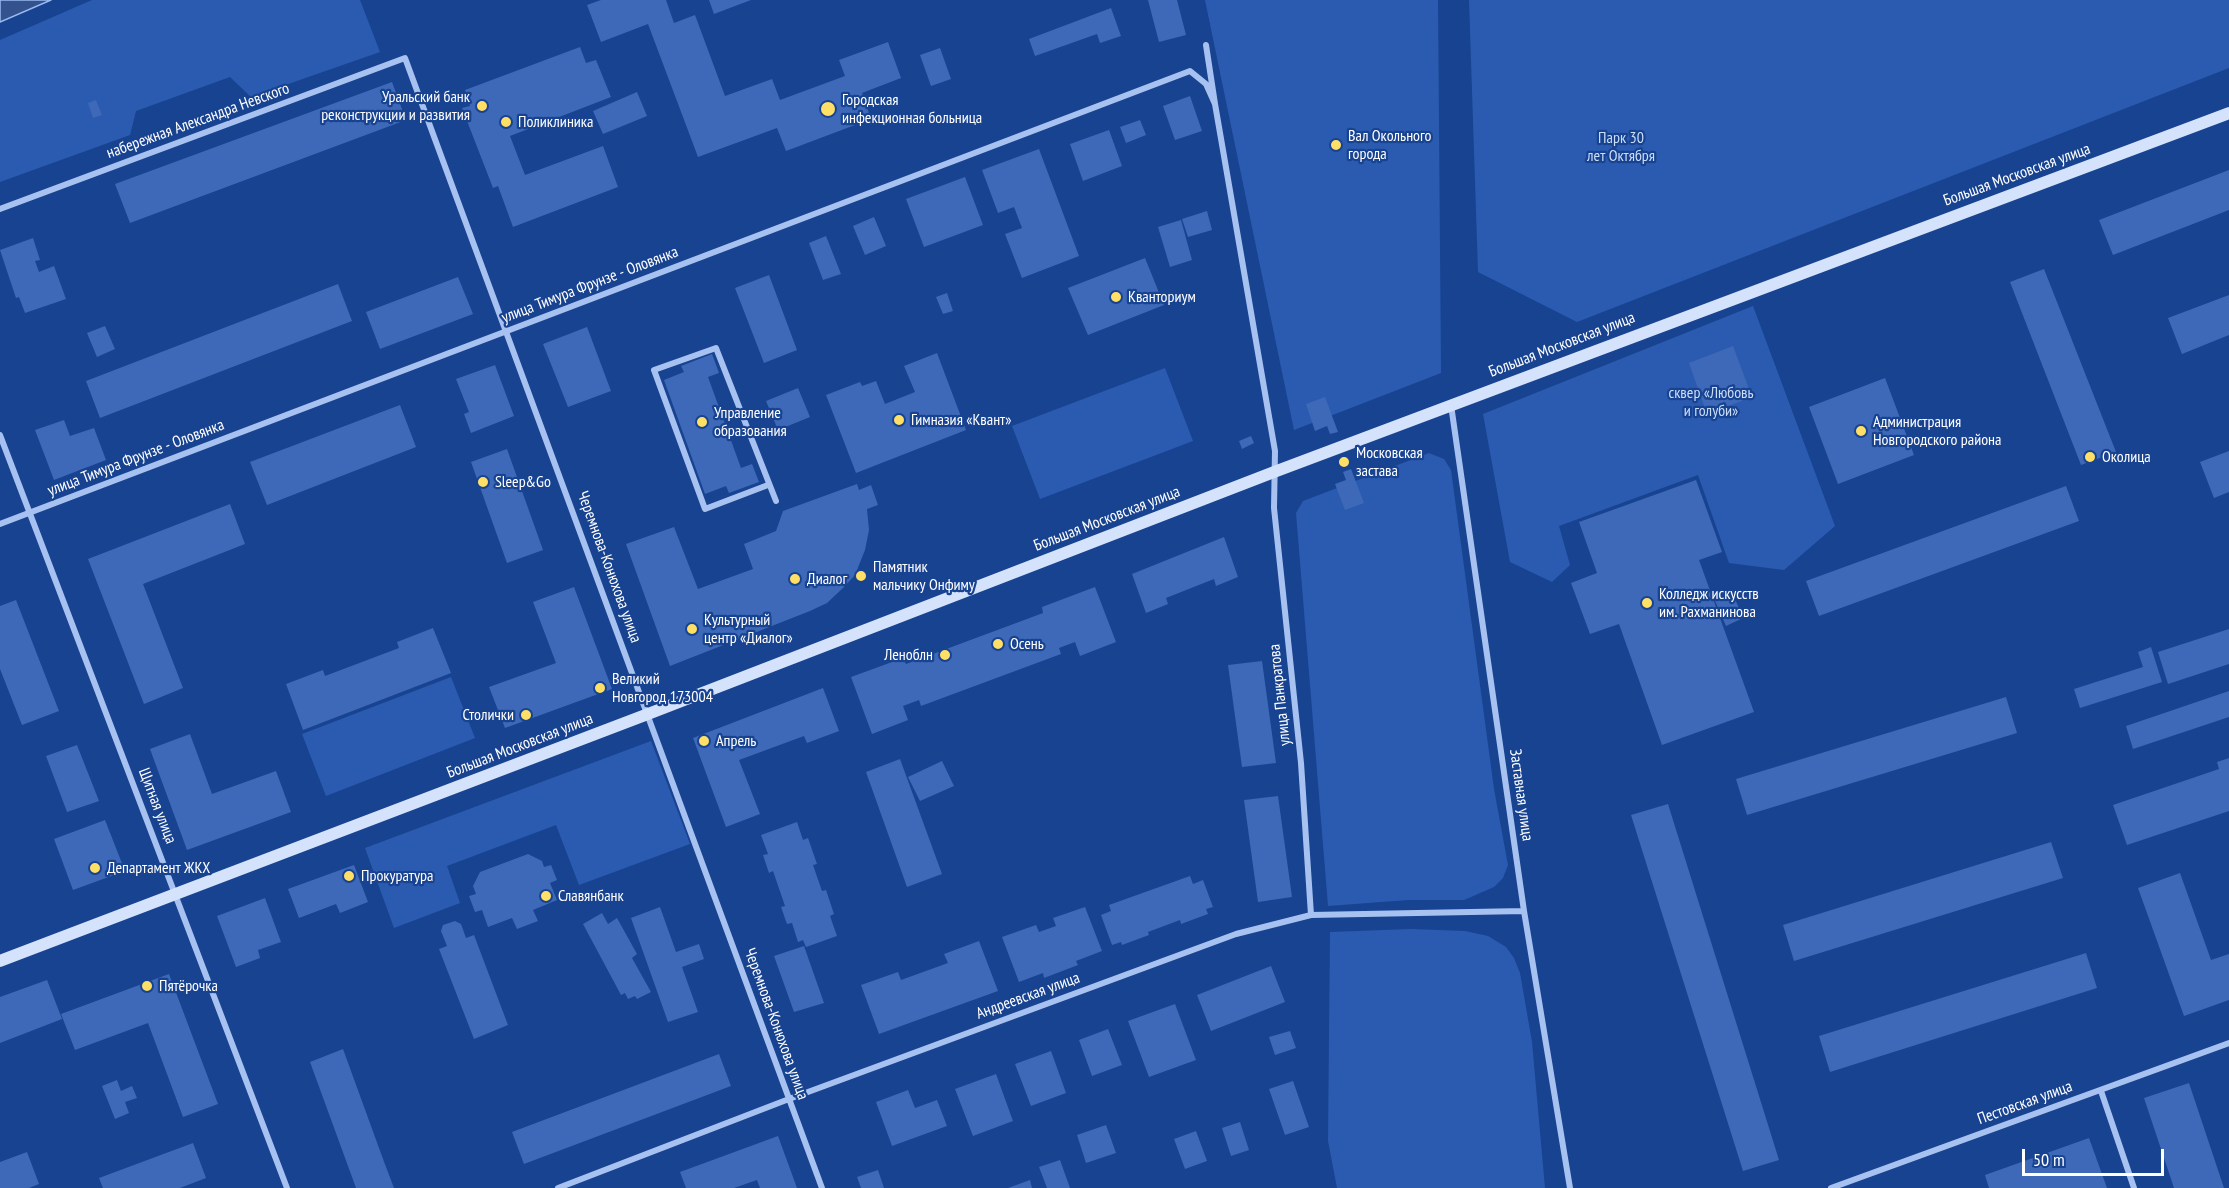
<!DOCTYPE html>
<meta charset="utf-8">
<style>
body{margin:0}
#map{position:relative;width:2229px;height:1188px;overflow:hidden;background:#184391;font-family:"PT Sans Narrow",sans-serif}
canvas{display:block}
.scale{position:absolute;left:2022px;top:1149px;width:142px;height:27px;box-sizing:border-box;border:3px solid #fff;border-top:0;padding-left:8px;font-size:18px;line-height:21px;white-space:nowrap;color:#fff;-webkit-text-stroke:4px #184391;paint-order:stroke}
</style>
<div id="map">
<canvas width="2229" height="1188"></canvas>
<div class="scale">50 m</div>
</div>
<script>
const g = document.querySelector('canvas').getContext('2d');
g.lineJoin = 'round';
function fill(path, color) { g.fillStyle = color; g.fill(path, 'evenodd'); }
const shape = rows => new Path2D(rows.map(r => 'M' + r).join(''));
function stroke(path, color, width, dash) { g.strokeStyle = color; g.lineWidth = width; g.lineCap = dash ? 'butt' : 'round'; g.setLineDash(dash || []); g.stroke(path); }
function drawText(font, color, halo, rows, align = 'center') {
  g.font = font + ' "PT Sans Narrow",sans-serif'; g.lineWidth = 4.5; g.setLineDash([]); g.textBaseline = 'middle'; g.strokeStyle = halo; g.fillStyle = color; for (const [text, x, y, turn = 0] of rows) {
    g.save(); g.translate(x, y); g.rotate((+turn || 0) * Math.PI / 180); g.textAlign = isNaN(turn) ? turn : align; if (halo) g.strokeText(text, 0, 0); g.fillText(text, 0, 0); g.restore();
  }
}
fill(shape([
 [92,0,360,0,380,52,251,97,230,77,136,111,130,135,0,182,0,40],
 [1205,0,1438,0,1441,373,1294,430],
 [1469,0,2229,0,2229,68,1577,322,1478,272],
 [1753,306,1835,526,1784,570,1729,563,1698,475,1559,526,1570,565,1552,582,1510,562,1483,414],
 [1165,368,1193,441,1040,499,1012,426],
 [1429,453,1444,459,1451,470,1494,789,1508,865,1503,878,1494,887,1464,900,1408,900,1328,906,1296,513,1303,501],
 [451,677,475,738,326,796,302,734],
 [651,741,690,844,579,885,556,825,447,866,460,903,394,928,365,848],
 [1411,929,1465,931,1488,936,1506,947,1514,958,1520,973,1532,1042,1545,1188,1337,1188,1328,1141,1330,932]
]), '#2b5bb0');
const water = shape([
 [0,0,51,0,0,22,0,0]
]);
fill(water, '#34528d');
stroke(water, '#99bbf2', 1.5);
fill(shape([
 [601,0,666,0,674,23,695,15,725,96,772,79,780,100,845,76,839,60,888,42,901,78,862,93,871,119,786,151,777,128,698,157,648,24,601,42,587,5],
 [709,0,751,0,714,14],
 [1148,0,1177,0,1186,35,1159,42],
 [1111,8,1121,36,1100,43,1097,34,1035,56,1029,39],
 [580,47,586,63,596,60,611,97,510,136,525,175,603,146,618,187,513,227,498,186,493,188,462,108,470,106,465,90],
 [940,48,951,79,931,86,920,55],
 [392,82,406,120,130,223,115,184],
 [637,92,647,116,603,134,593,111],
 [1190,96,1202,131,1175,140,1163,106],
 [96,100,102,115,93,118,88,103],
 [1140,120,1146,135,1126,143,1120,127],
 [1109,130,1122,166,1083,181,1070,144],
 [1039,149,1079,256,1022,278,1005,234,1022,228,1014,207,998,213,982,170],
 [2229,170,2229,210,2113,255,2099,220],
 [965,177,983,225,924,247,906,199],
 [1207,211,1212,230,1188,237,1182,219],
 [874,217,886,246,865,255,853,226],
 [1181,220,1192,260,1170,267,1158,227],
 [826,236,841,274,823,280,809,243],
 [33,238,40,260,35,261,39,272,54,266,66,299,25,313,19,297,16,298,0,250],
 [1145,258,1164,305,1088,335,1068,288],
 [2044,269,2116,452,2081,465,2010,282],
 [769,275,797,350,764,363,735,288],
 [458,277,473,314,380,349,366,312],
 [338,284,352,321,100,418,86,381],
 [947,293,953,311,943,314,936,297],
 [2229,295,2229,335,2182,354,2168,318],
 [105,326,115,349,97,357,87,333],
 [587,327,611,391,568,407,543,344],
 [1733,346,1752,397,1707,414,1689,363],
 [937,353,966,430,856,473,826,395,860,382,862,386,876,381,885,404,915,392,904,366],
 [712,354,719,373,708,377,741,468,752,464,759,482,729,493,726,486,705,494,664,380,684,372,681,366],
 [495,365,514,416,471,433,464,414,469,412,456,379],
 [1885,378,1914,455,1838,484,1809,407],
 [798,388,810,417,778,430,766,401],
 [1325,397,1338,432,1330,434,1327,426,1315,431,1306,404],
 [400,405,416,447,267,505,250,462],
 [64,420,70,436,94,428,106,460,54,480,35,430],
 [1251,436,1254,443,1242,449,1239,441],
 [507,449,543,550,507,563,471,462],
 [2229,451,2229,492,2214,498,2200,462],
 [1351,469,1364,503,1345,510,1335,484,1346,480,1343,472],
 [1696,480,1722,552,1699,560,1754,712,1662,745,1619,624,1590,634,1571,583,1597,573,1579,522],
 [857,484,859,490,871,485,878,505,867,509,869,530,865,550,855,575,843,588,827,603,810,611,670,666,626,544,674,527,698,589,753,569,744,544,776,531,783,511],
 [2066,486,2079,521,1819,616,1806,581],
 [230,504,245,544,143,584,183,688,144,704,88,559],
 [1224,537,1238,577,1216,586,1214,579,1166,598,1168,604,1146,613,1132,574],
 [574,587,612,689,505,728,489,687,556,663,533,602],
 [1095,587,1116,642,1080,656,1075,642,1059,648,1061,654,921,706,919,700,903,706,908,720,872,734,851,677,903,658,906,664,1043,613,1042,607],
 [1733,594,1743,618,1726,626,1715,601],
 [16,600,59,711,22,725,0,669,0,606],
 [433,628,451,673,303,730,286,684,323,670,325,676,399,648,397,642],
 [2229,629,2229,664,2168,684,2158,652],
 [2151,647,2162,682,2080,708,2074,689,2143,667,2138,652],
 [1262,661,1276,763,1242,767,1228,665],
 [823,688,839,731,807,743,804,736,739,760,760,814,726,827,693,738],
 [2229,691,2229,717,2133,749,2126,726],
 [2006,697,2017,733,1747,815,1736,779],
 [190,734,212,794,276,771,291,812,187,850,150,749],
 [77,745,99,801,67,812,46,756],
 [2229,758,2229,811,2127,845,2113,805,2219,769,2217,762],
 [900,759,942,874,907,887,866,772],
 [942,761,954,786,920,801,908,777],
 [1278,796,1292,897,1258,902,1244,800],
 [1668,804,1779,1160,1743,1171,1631,815],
 [105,820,125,871,73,890,54,839],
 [797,822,803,840,808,838,817,864,813,865,822,891,826,890,834,914,830,916,837,936,806,947,803,940,798,942,792,923,787,924,781,907,785,906,773,871,769,873,763,855,768,854,761,835],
 [2051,842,2063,878,1794,961,1783,925],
 [528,854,542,861,544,867,551,865,557,880,550,883,557,900,533,910,538,921,517,929,512,918,488,927,482,910,475,912,469,896,476,894,473,886,480,872],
 [354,865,368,902,340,913,336,904,299,918,288,889],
 [2180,873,2211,960,2229,954,2229,1000,2184,1016,2138,888],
 [1190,876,1193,884,1203,880,1213,907,1206,909,1208,914,1181,924,1180,920,1148,932,1149,935,1122,945,1121,942,1112,945,1101,915,1111,911,1109,905],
 [265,898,281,942,258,950,260,958,236,967,217,916],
 [660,907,676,952,699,944,704,959,682,967,698,1012,668,1022,631,918],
 [1085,907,1102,951,1076,961,1078,965,1044,978,1043,973,1019,982,1002,937,1036,925,1039,932,1056,926,1053,918],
 [602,913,608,924,617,918,637,954,632,958,651,992,637,999,635,996,628,999,625,993,621,995,583,924],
 [455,921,461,924,466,938,474,935,508,1025,474,1039,439,949,447,946,441,931,443,925],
 [979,941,998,991,879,1034,861,985,898,972,901,980,948,963,944,954],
 [804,946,824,1003,794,1012,774,956],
 [2086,953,2097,988,1830,1072,1819,1036],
 [1271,966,1285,1002,1211,1031,1197,995],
 [169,974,218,1104,183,1117,148,1023,75,1050,61,1014],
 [47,980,62,1019,0,1043,0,997],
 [1175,1004,1196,1060,1149,1077,1128,1021],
 [1108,1029,1122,1065,1092,1076,1079,1040],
 [1290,1031,1296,1048,1275,1055,1269,1037],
 [343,1049,383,1159,394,1188,356,1188,310,1062],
 [1051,1051,1066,1093,1031,1106,1015,1064],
 [719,1054,731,1086,524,1164,512,1132],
 [996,1074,1013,1121,973,1136,955,1089],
 [117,1080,121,1091,132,1086,137,1098,125,1102,129,1113,115,1119,102,1086],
 [1293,1081,1309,1127,1285,1135,1269,1089],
 [2189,1083,2224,1188,2174,1188,2144,1098],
 [908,1090,915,1108,937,1100,947,1126,892,1146,876,1102],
 [1240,1122,1249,1150,1231,1156,1222,1128],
 [1106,1125,1116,1153,1086,1163,1077,1135],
 [1196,1131,1207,1161,1185,1169,1174,1139],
 [778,1136,797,1188,760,1188,757,1180,734,1188,686,1188,680,1172],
 [2089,1138,2107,1188,1989,1188,1985,1175],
 [193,1143,206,1178,180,1188,103,1188,99,1178],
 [27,1152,39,1184,29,1188,0,1188,0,1162],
 [1060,1160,1070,1188,1047,1188,1039,1167],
 [878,1170,884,1188,861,1188,857,1177],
 [1030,1180,1032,1188,1008,1188]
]), '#3d69b8');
stroke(shape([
 [1206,45,1215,104,1275,451,1274,508,1301,763,1311,915],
 [0,209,405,58,822,1188],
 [1451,405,1524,911,1570,1188],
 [0,435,287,1188],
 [768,485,705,509,654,370,716,348,776,501],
 [0,524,1190,71,1206,84,1215,104],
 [2101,1091,2134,1188],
 [558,1188,789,1099,1236,934,1311,915,1524,911],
 [1831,1188,2229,1043]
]), '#a7c2f0', 6);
stroke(shape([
 [0,961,648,714,1274,472,2229,113]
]), '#d5e2fb', 12);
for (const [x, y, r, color] of [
 [482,106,6,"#ffdf65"],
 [828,109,8,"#ffdf65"],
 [506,122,6,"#ffdf65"],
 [1336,145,6,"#ffdf65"],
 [1116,297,6,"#ffdf65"],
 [899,420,6,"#ffdf65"],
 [702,422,6,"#ffdf65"],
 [1861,431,6,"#ffdf65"],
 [2090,457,6,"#ffdf65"],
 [1344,462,6,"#ffdf65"],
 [483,482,6,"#ffdf65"],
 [861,576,6,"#ffdf65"],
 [795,579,6,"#ffdf65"],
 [1647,603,6,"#ffdf65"],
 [692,629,6,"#ffdf65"],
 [998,644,6,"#ffdf65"],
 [945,655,6,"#ffdf65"],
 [600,688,6,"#ffdf65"],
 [526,715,6,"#ffdf65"],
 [704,741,6,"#ffdf65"],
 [95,868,6,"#ffdf65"],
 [349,876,6,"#ffdf65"],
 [546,896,6,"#ffdf65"],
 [147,986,6,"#ffdf65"]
]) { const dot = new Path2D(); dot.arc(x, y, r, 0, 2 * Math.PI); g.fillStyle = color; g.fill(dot); stroke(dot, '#184391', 2); }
drawText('16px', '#fff', '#184391', [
 ["Уральский банк",470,97,"right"],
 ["реконструкции и развития",470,115,"right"],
 ["Городская",842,100],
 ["инфекционная больница",842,118],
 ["Поликлиника",518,122],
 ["Вал Окольного",1348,136],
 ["города",1348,154],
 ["Кванториум",1128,297],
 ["Управление",714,413],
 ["образования",714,431],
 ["Гимназия «Квант»",911,420],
 ["Администрация",1873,422],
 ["Новгородского района",1873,440],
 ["Московская",1356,453],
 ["застава",1356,471],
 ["Околица",2102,457],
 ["Sleep&Go",495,482],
 ["Памятник",873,567],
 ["мальчику Онфиму",873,585],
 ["Диалог",807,579],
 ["Колледж искусств",1659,594],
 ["им. Рахманинова",1659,612],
 ["Культурный",704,620],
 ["центр «Диалог»",704,638],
 ["Осень",1010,644],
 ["Леноблн",933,655,"right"],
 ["Великий",612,679],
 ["Новгород 173004",612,697],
 ["Столички",514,715,"right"],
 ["Апрель",716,741],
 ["Департамент ЖКХ",107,868],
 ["Прокуратура",361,876],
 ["Славянбанк",558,896],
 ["Пятёрочка",159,986]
], 'left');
drawText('16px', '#fff', '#184391', [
 ["набережная Александра Невского",198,121,-20],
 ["Большая Московская улица",2017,175,-20],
 ["улица Тимура Фрунзе - Оловянка",590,285,-21],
 ["Большая Московская улица",1562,345,-21],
 ["улица Тимура Фрунзе - Оловянка",136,458,-21],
 ["Большая Московская улица",1107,519,-21],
 ["Черемнова-Конюхова улица",609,567,70],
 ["улица Панкратова",1280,695,-96],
 ["Большая Московская улица",520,746,-21],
 ["Заставная улица",1521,795,82],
 ["Щитная улица",157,806,69],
 ["Андреевская улица",1028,996,-20],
 ["Черемнова-Конюхова улица",776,1024,70],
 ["Пестовская улица",2025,1103,-20]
]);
drawText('16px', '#cddefb', '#184391', [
 ["Парк 30",1621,138],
 ["лет Октября",1621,156],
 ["сквер «Любовь",1711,393],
 ["и голуби»",1711,411]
]);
</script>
